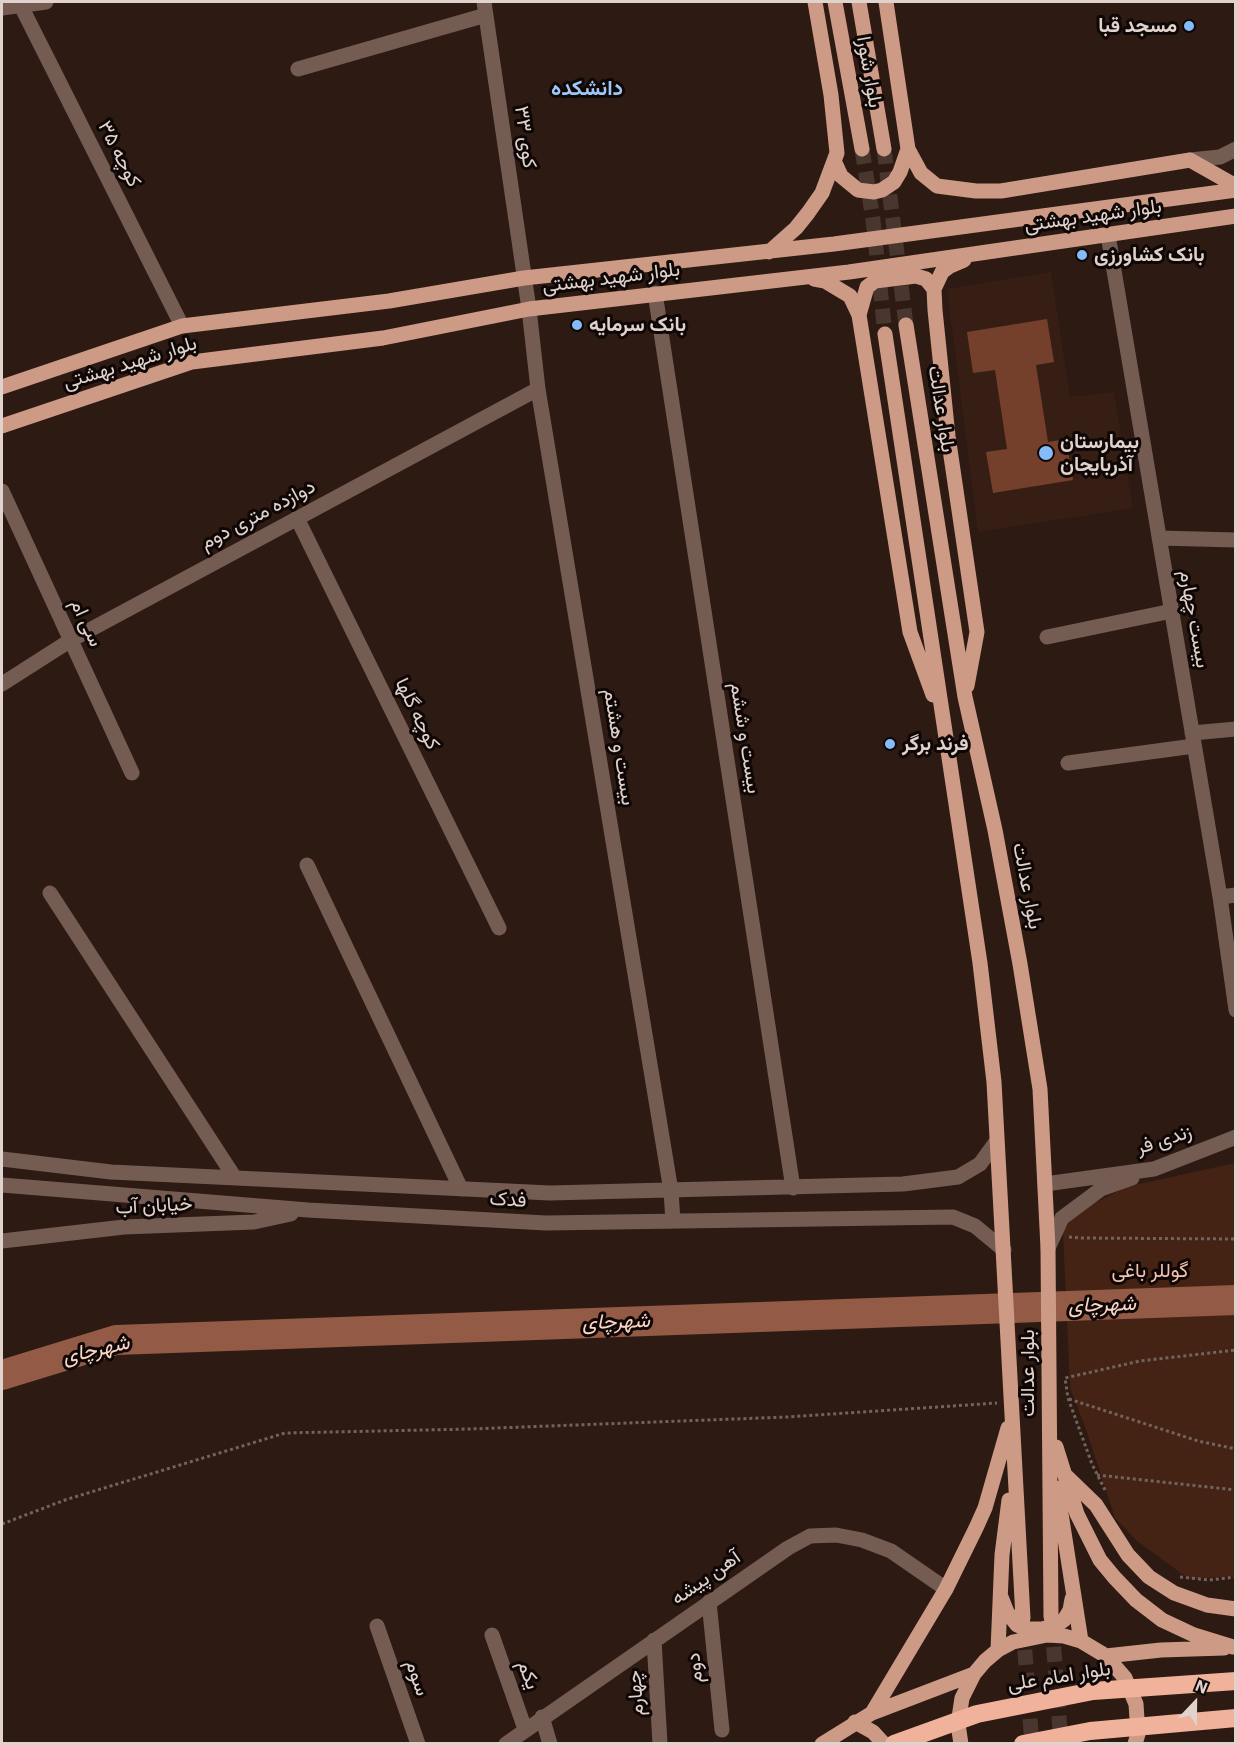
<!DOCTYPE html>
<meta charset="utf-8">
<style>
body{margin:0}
#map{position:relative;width:1237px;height:1745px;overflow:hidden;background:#2d1a13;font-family:"IBM Plex Sans",sans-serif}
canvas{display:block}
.frame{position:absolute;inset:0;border:3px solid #e0d3ce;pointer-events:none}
.north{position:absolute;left:1165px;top:1673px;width:60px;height:60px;-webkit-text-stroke:4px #0f0705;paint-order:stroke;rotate:22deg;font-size:16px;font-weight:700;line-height:24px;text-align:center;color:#e0d3ce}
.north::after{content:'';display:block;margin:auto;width:21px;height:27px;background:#e0d3ce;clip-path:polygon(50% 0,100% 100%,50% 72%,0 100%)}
</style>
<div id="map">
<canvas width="1237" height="1745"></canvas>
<div class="frame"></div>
<div class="north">N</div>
</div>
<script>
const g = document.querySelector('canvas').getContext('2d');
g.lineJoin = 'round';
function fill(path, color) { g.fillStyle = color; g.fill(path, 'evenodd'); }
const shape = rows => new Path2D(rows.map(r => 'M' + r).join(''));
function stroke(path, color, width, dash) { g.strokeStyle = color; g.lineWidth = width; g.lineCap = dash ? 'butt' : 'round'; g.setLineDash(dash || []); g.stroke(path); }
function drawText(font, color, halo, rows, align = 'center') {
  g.font = font + ' "IBM Plex Sans",Vazirmatn,sans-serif'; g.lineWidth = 6; g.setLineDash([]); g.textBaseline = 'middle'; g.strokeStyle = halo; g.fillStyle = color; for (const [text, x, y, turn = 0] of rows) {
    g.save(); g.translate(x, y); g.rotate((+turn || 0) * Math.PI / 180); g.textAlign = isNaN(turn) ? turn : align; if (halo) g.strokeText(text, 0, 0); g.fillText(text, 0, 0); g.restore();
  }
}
fill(shape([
 [1051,272,1070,397,1114,392,1133,508,978,532,947,289]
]), '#371e14');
fill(shape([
 [1235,1163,1235,1576,1189,1579,1137,1541,1115,1518,1087,1432,1070,1388,1063,1232,1073,1216,1089,1206,1126,1187]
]), '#442315');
stroke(shape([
 [2,1375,116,1340,1236,1300]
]), '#935b46', 30);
fill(shape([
 [1047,319,1054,362,1036,365,1048,442,1066,439,1073,480,993,493,986,452,1007,449,995,370,973,373,967,332]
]), '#75402b');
stroke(shape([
 [862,149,873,220,885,334],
 [884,149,906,325],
 [1052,1624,1061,1744],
 [1023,1627,1032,1744]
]), '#48362f', 15, [15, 8]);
stroke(shape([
 [1069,1237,1081,1238,1236,1239],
 [1069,1399,1198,1441,1236,1449],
 [1097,1475,1236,1490],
 [1105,1490,1092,1464,1068,1398,1065,1378,1140,1361,1236,1350],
 [2,1524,65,1500,285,1433,470,1429,787,1417,997,1403],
 [1180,1577,1209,1580,1236,1577]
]), '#73635c', 3, [3, 3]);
stroke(shape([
 [19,2,182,326],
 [484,2,529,309,538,389,671,1191,673,1221],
 [2,8,46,2],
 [298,69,486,15],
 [1190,160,1220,157,1236,149],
 [1108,235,1220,897,1236,1010],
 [655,293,793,1188],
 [2,491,132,773],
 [297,518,499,928],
 [1159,538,1236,540],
 [1047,637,1172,611],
 [2,684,71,640,538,389],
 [1192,733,1236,729],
 [1068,763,1194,746],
 [307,865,461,1189],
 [50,893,235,1178],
 [1220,897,1236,895],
 [2,1159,111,1172,550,1193,903,1184,958,1177,980,1164,996,1142],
 [1045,1184,1154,1169,1236,1137],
 [2,1185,308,1210,546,1223,953,1217,975,1226,1004,1250],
 [2,1241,124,1227,254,1222,291,1214],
 [1048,1248,1062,1218,1101,1189,1132,1178],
 [709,1602,722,1730],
 [377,1626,418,1744],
 [492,1635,525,1729],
 [654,1640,660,1744],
 [542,1717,550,1744],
 [506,1744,788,1548,810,1536,836,1535,862,1540,891,1551,946,1589]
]), '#755c53', 15);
stroke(shape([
 [835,2,862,149],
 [859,2,884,149],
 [886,2,908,149,921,173,937,186,976,191,1001,191,1190,160,1236,186],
 [835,163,841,176,858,190,874,192,882,190,894,182,900,172,908,149],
 [769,252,796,228,808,213,822,193,837,153,831,95,815,2],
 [964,260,950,266,942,272,934,289,935,310,948,436,977,632,967,686],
 [814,279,825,281,850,296,859,315,910,632,933,695],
 [859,315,867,287,875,281,916,276,926,279,934,289],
 [906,325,965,697,995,830,1020,964,1040,1089,1048,1248,1051,1617],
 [885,334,980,963,994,1082,1023,1618],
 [2,387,182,326,389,301,524,278,834,244,1236,190],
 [2,426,192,362,383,338,529,309,849,272,1236,216],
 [1056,1447,1077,1514,1100,1560,1114,1577,1136,1600,1162,1620,1194,1635,1233,1647],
 [1066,1476,1096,1505,1128,1555,1149,1577,1174,1593,1207,1605,1236,1609],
 [1057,1488,1081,1641],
 [1001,1597,1007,1612,1017,1625,1028,1629,1042,1629,1057,1625,1064,1620,1070,1610,1072,1599],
 [998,1650,1002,1555,1009,1500],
 [1106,1656,1161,1650,1224,1648],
 [872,1713,946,1589,976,1528,985,1508,1008,1428],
 [855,1722,873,1732,884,1744],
 [822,1744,872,1713,974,1674],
 [961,1744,958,1724,962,1698,974,1674,985,1661,998,1650,1013,1642,1047,1635,1064,1636,1081,1641,1106,1656,1125,1678,1136,1704,1138,1734,1135,1744]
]), '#cd9a86', 15);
stroke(shape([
 [894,1744,977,1714,1093,1691,1236,1681],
 [1023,1744,1090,1731,1236,1718]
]), '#f0b29a', 18);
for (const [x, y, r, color] of [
 [1189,26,6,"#84bcfb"],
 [1082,255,6,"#84bcfb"],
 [577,325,6,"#84bcfb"],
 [1046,453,8,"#84bcfb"],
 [890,744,6,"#84bcfb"]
]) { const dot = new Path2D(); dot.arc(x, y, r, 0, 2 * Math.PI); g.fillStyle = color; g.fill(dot); stroke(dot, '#0f0705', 2); }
drawText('bold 20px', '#e0d3ce', '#0f0705', [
 ["مسجد قبا",1177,26,"right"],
 ["بانک کشاورزی",1094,255],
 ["بانک سرمایه",589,325],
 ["بیمارستان",1060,442],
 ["آذربایجان",1060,465],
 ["فرند برگر",902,744]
], 'left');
drawText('20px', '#e0d3ce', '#0f0705', [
 ["بلوار شورا",869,72,80],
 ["کوی ۳۳",525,137,82],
 ["کوچه ۳۵",119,154,63],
 ["بلوار شهید بهشتی",1093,216,-8],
 ["بلوار شهید بهشتی",611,278,-7],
 ["بلوار شهید بهشتی",130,363,-17],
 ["بلوار عدالت",941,409,81],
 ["دوازده متری دوم",258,515,-28],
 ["بیست چهارم",1194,619,80],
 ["سی ام",86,623,65],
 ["کوچه گلها",417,714,64],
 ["بیست و ششم",745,738,81],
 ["بیست و هشتم",619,747,81],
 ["بلوار عدالت",1027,886,79],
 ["زندی فر",1164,1140,-18],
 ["فدک",508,1200,3],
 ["خیابان آب",154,1206,-3],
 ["بلوار عدالت",1028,1373,-90],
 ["آهن پیشه",706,1578,-35],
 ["دوم",695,1668,-96],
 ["یکم",528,1675,70],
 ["بلوار امام علی",1059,1677,-9],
 ["سوم",417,1678,71],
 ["چهارم",636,1693,-94]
]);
drawText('20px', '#f5c1ad', '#0f0705', [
 ["گوللر باغی",1150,1271]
]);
drawText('bold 21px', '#9dc7f6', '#0f0705', [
 ["دانشکده",587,89]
]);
drawText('italic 21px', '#fad6c9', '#0f0705', [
 ["شهرچای",1102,1305,-2],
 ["شهرچای",616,1322,-2],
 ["شهرچای",96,1350,-13]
]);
</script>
